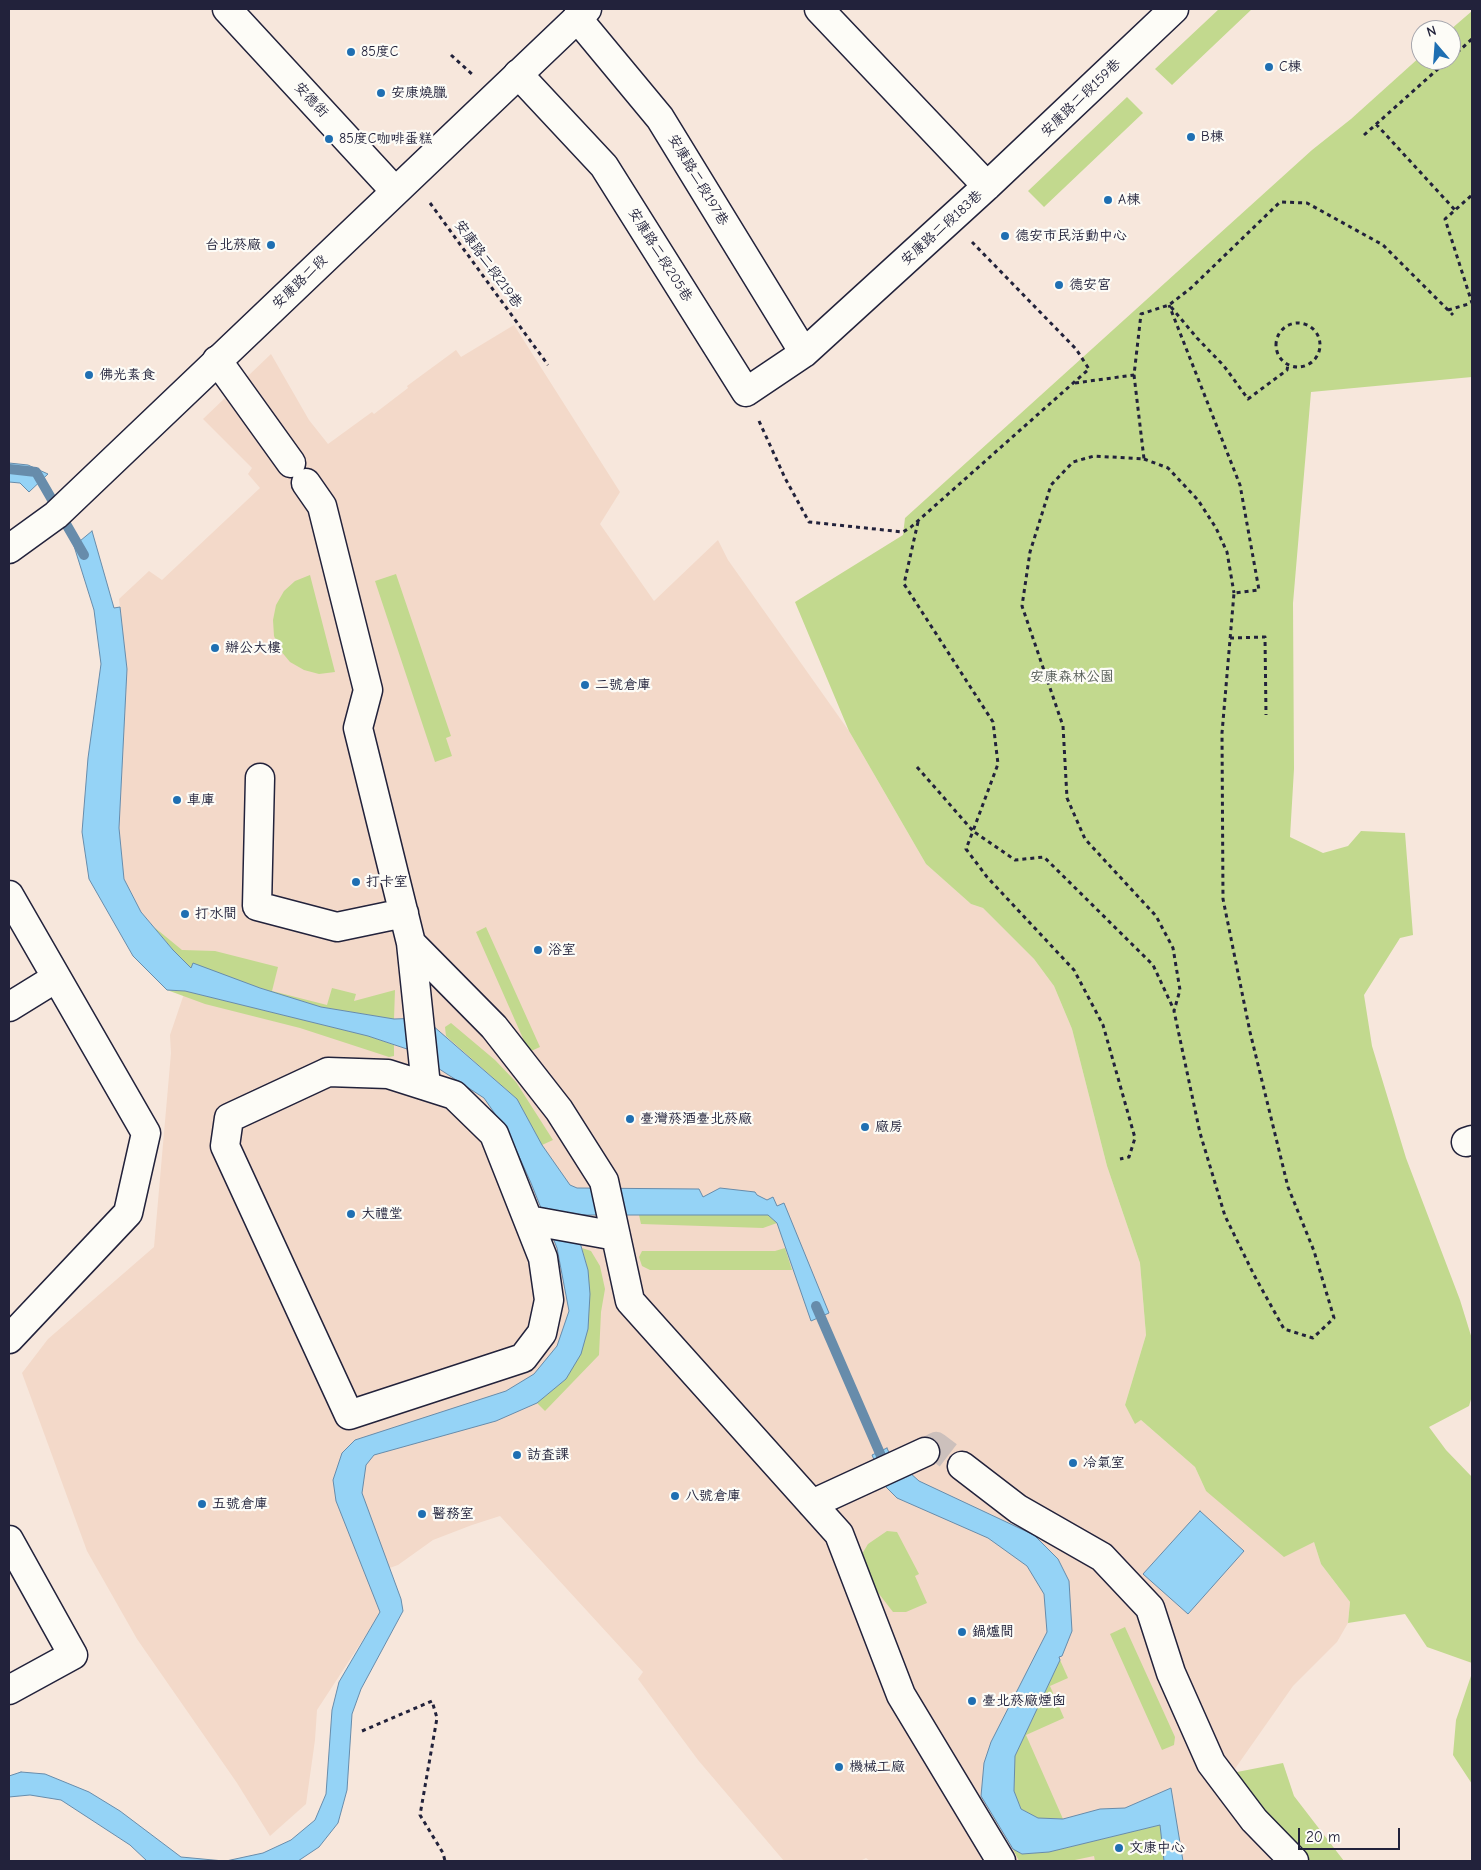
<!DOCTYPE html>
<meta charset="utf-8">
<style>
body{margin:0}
#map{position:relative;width:1481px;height:1870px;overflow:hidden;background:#f7e7dc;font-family:"Comic Neue",sans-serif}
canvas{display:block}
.frame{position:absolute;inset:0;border:10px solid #22223b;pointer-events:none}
.north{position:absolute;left:1411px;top:20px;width:50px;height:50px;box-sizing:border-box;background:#fdfcf7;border:1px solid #a5a5ac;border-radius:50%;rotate:342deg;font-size:14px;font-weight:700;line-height:20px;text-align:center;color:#22223b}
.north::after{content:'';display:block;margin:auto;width:18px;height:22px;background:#1f6fb2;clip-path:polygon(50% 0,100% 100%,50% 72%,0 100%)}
.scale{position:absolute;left:1298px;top:1828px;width:102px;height:22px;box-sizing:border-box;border:2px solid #22223b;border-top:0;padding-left:6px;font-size:15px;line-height:18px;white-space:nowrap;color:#22223b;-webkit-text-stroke:4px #fdfcf7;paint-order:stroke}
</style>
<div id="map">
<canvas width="1481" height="1870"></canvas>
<div class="frame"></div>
<div class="north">N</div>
<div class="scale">20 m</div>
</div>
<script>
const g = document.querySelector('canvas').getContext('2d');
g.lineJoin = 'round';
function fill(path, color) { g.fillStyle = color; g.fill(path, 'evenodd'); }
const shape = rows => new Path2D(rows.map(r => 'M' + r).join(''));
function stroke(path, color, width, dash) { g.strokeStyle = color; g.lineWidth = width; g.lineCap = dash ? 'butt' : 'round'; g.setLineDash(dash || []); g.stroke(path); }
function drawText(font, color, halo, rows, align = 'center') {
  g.font = font + ' "Comic Neue","LXGW WenKai TC",sans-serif'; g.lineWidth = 4.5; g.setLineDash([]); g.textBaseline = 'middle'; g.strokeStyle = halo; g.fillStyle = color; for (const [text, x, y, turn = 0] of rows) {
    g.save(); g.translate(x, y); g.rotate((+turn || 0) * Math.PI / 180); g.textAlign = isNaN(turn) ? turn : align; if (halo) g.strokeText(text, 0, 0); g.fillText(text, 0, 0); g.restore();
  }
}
fill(shape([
 [514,325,620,492,600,524,654,601,718,540,728,560,849,731,926,864,971,904,983,908,1034,959,1054,986,1072,1029,1107,1166,1140,1263,1146,1335,1125,1405,1135,1423,1141,1420,1195,1467,1206,1491,1314,1542,1321,1564,1350,1602,1348,1623,1337,1642,1293,1686,1232,1773,1291,1849,1308,1861,870,1861,866,1858,860,1861,784,1861,698,1760,638,1679,643,1672,500,1516,472,1525,433,1540,398,1565,367,1576,381,1612,317,1710,315,1740,306,1804,270,1836,237,1783,137,1639,87,1551,22,1373,48,1339,154,1247,171,1053,170,1035,185,991,173,950,141,912,124,879,119,828,127,669,119,599,149,571,162,580,260,488,248,474,252,468,203,419,271,354,309,420,328,444,372,412,374,414,408,388,407,386,456,350,461,357]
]), '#f3d9c9');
fill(shape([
 [1219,9,1252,9,1172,85,1155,69],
 [1472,11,1472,377,1311,392,1293,603,1294,769,1290,837,1323,853,1348,846,1361,831,1405,833,1413,935,1400,938,1364,995,1372,1046,1406,1158,1460,1300,1472,1339,1472,1396,1469,1406,1429,1427,1446,1450,1472,1477,1472,1663,1427,1647,1405,1614,1348,1623,1350,1602,1321,1564,1314,1542,1284,1557,1206,1491,1195,1467,1141,1420,1135,1424,1125,1405,1146,1335,1140,1263,1107,1166,1072,1029,1054,986,1034,959,983,908,971,904,926,864,849,731,795,602,903,535,905,518,1312,150,1351,119,1421,56,1421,60,1451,60,1450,30],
 [1127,97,1143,113,1044,207,1028,191],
 [396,574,451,736,446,738,452,756,435,762,375,581],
 [310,575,335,672,319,674,304,670,290,662,280,650,274,636,273,620,276,605,284,591,295,581],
 [154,927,182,950,215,951,278,967,272,991,327,1005,332,988,356,994,354,1001,395,990,394,1019,321,1007,260,988,193,964,191,968,173,950],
 [486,927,540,1047,529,1052,476,932],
 [167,990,185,991,368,1036,394,1045,394,1056,389,1057,300,1028,205,1004],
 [451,1023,495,1060,516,1082,553,1140,542,1145,517,1099,446,1036,445,1027],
 [639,1215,768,1215,777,1223,763,1228,641,1224],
 [582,1248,591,1251,600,1266,605,1289,601,1312,599,1355,545,1411,537,1403,566,1379,588,1270],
 [785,1248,792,1270,650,1270,642,1266,639,1257,642,1251,775,1251],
 [887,1531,897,1532,919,1574,915,1576,927,1603,906,1612,893,1612,856,1564,868,1544],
 [1125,1627,1175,1737,1174,1745,1162,1750,1110,1634],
 [1060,1660,1068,1678,1050,1686,1064,1718,1026,1735,1063,1819,1038,1818,1021,1809,1014,1791,1015,1756],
 [1472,1673,1472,1784,1453,1755,1456,1720],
 [1283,1763,1294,1796,1344,1861,1308,1861,1291,1849,1232,1773],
 [1160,1825,1164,1861,1095,1861,1094,1856,1070,1861,1019,1861,1013,1849,1022,1854,1049,1852]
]), '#c2d98e');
const water = shape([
 [9,463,28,465,48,474,29,492,20,483,9,482,9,463],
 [92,531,114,608,120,607,127,669,119,828,124,879,141,912,173,950,191,968,193,963,260,988,321,1007,394,1019,424,1018,517,1099,542,1145,570,1185,577,1188,699,1189,703,1197,720,1188,755,1192,757,1195,767,1200,773,1197,777,1206,784,1203,829,1313,811,1321,777,1223,768,1215,572,1215,588,1270,590,1294,588,1329,581,1354,566,1379,537,1403,496,1421,374,1455,366,1465,362,1493,401,1599,403,1611,361,1689,352,1714,347,1790,338,1823,319,1847,298,1861,226,1861,263,1853,291,1840,315,1820,326,1794,332,1710,339,1682,380,1612,336,1501,333,1480,342,1453,355,1440,506,1391,534,1374,557,1346,569,1311,557,1248,531,1183,509,1134,484,1098,410,1050,368,1036,185,991,167,990,133,956,89,879,82,832,88,758,101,664,94,610,74,546,92,531],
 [887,1448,890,1455,919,1481,1034,1535,1058,1559,1069,1581,1072,1631,1062,1656,1059,1657,1060,1660,1015,1756,1014,1791,1021,1809,1038,1818,1063,1819,1100,1809,1125,1808,1171,1788,1183,1861,1164,1861,1160,1825,1049,1852,1022,1854,1013,1849,981,1796,984,1763,991,1742,1047,1632,1044,1594,1027,1566,988,1538,897,1498,885,1486,872,1455,887,1448],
 [1200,1511,1244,1551,1188,1614,1143,1574,1200,1511],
 [21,1772,45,1774,89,1792,120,1811,181,1857,224,1861,147,1861,130,1845,61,1800,30,1795,9,1797,9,1776,21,1772]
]);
fill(water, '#95d3f6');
stroke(water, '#678cab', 1);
stroke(shape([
 [9,469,36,472,84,555],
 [816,1306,885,1465]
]), '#678cab', 10);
stroke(shape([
 [925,1452,936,1446,962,1466]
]), '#ccc0bc', 28, [28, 14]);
const minor = shape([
 [227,9,395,191],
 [819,9,987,186],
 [577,18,660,118,804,353],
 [518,74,604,166,746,392,804,353,987,186,1174,9],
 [217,360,291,463],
 [306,483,322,506,368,690,358,728,411,943,494,1027,559,1110,604,1181,630,1301,839,1534,901,1695,1001,1861],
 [260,778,257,906,337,927,404,913],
 [9,895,146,1133,128,1213,9,1339],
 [411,943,426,1086],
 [9,1007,56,978],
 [328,1072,388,1074,454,1095,494,1134,543,1258,549,1300,542,1333,523,1358,349,1415,225,1146,229,1118,328,1072],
 [1466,1142,1472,1140],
 [528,1220,616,1236],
 [962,1466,1018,1509,1102,1557,1150,1608,1171,1673,1211,1763,1254,1820,1294,1861],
 [812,1504,925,1452],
 [9,1540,73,1655,9,1690]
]);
const major = shape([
 [9,549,56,515,587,9]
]);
stroke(minor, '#22223b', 31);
stroke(major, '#22223b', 31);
stroke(shape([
 [451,55,473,75],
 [1451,58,1472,39],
 [1376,124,1455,210],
 [1364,135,1448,60],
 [430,203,548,365],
 [1171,307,1197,338,1224,366,1248,399,1287,370,1288,365],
 [1448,310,1472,303,1445,219,1472,195],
 '1276 345a22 22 0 1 1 44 0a22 22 0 1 1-44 0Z',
 [1134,375,1144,459,1094,456,1073,462,1051,485,1030,552,1022,606,1063,726,1067,798,1085,839,1156,916,1173,948,1180,990,1174,1011,1200,1133,1225,1216,1254,1275,1284,1329,1313,1338,1334,1318,1314,1251,1288,1187,1250,1032,1223,899,1222,733,1234,593,1259,590,1240,485,1169,305],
 [1075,383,1134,375,1141,314,1169,305,1191,288,1280,202,1307,203,1383,245,1453,315],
 [759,421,785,478,809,522,903,532,911,527,1089,369,1076,349,972,242],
 [1144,459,1168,468,1198,500,1216,528,1227,552,1234,593],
 [918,522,904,584,993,722,998,764,973,831,1015,860,1044,857,1153,965,1174,1010],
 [1230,638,1265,637,1266,715],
 [917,767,973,831,966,849,987,877,1074,970,1103,1025,1135,1138,1129,1157,1120,1159],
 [362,1731,432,1701,437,1718,420,1815,443,1853,445,1861]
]), '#22223b', 3, [4, 4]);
stroke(minor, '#fdfcf7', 28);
stroke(major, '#fdfcf7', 28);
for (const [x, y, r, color] of [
 [351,52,5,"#1f6fb2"],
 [1269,67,5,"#1f6fb2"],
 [381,93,5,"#1f6fb2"],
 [1191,137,5,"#1f6fb2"],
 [329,139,5,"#1f6fb2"],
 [1108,200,5,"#1f6fb2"],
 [1005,236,5,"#1f6fb2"],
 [271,245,5,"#1f6fb2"],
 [1059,285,5,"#1f6fb2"],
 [89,375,5,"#1f6fb2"],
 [215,648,5,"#1f6fb2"],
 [585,685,5,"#1f6fb2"],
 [177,800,5,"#1f6fb2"],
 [356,882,5,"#1f6fb2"],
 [185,914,5,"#1f6fb2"],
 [538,950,5,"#1f6fb2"],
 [630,1119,5,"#1f6fb2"],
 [865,1127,5,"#1f6fb2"],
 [351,1214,5,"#1f6fb2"],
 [517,1455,5,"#1f6fb2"],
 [1073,1463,5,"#1f6fb2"],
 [675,1496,5,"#1f6fb2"],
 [202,1504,5,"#1f6fb2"],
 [422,1514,5,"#1f6fb2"],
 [962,1632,5,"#1f6fb2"],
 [972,1701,5,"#1f6fb2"],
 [839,1767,5,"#1f6fb2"],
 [1119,1848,5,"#1f6fb2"]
]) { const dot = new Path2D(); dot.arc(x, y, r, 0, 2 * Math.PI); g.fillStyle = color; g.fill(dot); stroke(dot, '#fdfcf7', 2); }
drawText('14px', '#22223b', '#fdfcf7', [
 ["85度C",361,52],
 ["C棟",1279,67],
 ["安康燒臘",391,93],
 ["B棟",1201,137],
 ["85度C咖啡蛋糕",339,139],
 ["A棟",1118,200],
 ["德安市民活動中心",1015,236],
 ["台北菸廠",261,245,"right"],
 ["德安宮",1069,285],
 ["佛光素食",99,375],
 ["辦公大樓",225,648],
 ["二號倉庫",595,685],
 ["車庫",187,800],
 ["打卡室",366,882],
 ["打水間",195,914],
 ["浴室",548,950],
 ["臺灣菸酒臺北菸廠",640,1119],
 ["廠房",875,1127],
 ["大禮堂",361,1214],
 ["訪查課",527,1455],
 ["冷氣室",1083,1463],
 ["八號倉庫",685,1496],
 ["五號倉庫",212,1504],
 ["醫務室",432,1514],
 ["鍋爐間",972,1632],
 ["臺北菸廠煙囪",982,1701],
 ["機械工廠",849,1767],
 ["文康中心",1129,1848]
], 'left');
drawText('14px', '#22223b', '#fdfcf7', [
 ["安康路二段159巷",1081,98,-44],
 ["安德街",311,100,47],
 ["安康路二段197巷",698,180,59],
 ["安康路二段183巷",942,228,-42],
 ["安康路二段205巷",660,255,58],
 ["安康路二段219巷",488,264,54],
 ["安康路二段",300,282,-44]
]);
drawText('14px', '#525954', '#fdfcf7', [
 ["安康森林公園",1072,677]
]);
</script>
